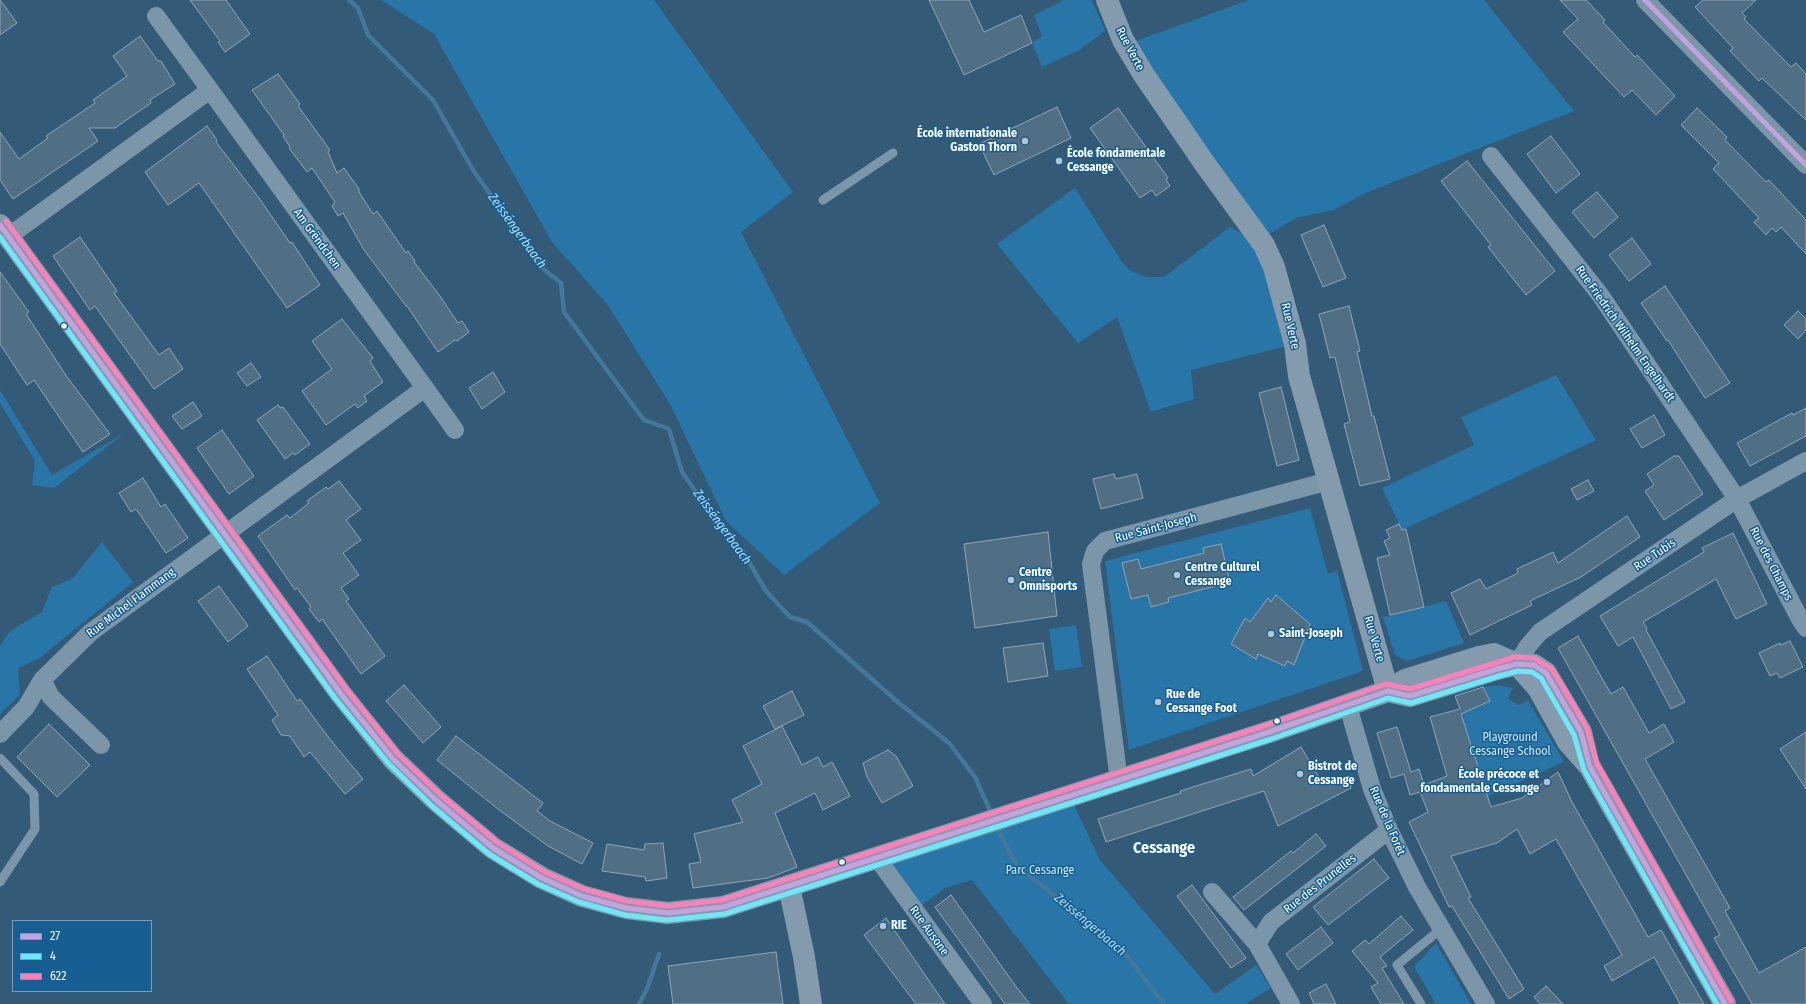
<!DOCTYPE html>
<meta charset="utf-8">
<style>
body{margin:0}
#map{position:relative;width:1806px;height:1004px;overflow:hidden;background:#335a76;font-family:"Fira Sans Condensed",sans-serif}
canvas{display:block}
.legend{position:absolute;left:12px;top:920px;width:140px;height:72px;box-sizing:border-box;background:#175f92;border:1px solid #749fbe;margin:0;padding:5px 7px;list-style:none;font-size:12px;color:#fff}
.legend li{display:flex;align-items:center;gap:8px;height:20px}
.legend b{width:20px;border:1px solid #749fbe}
</style>
<div id="map">
<canvas width="1806" height="1004"></canvas>
<ul class="legend">
<li><b style="height:5px;background:#c5a1dd"></b>27</li>
<li><b style="height:5px;background:#6de8f8"></b>4</li>
<li><b style="height:5px;background:#ff80b9"></b>622</li>
</ul>
</div>
<script>
const g = document.querySelector('canvas').getContext('2d');
g.lineJoin = 'round';
function fill(path, color) { g.fillStyle = color; g.fill(path, 'evenodd'); }
const shape = rows => new Path2D(rows.map(r => 'M' + r).join(''));
function stroke(path, color, width, dash) { g.strokeStyle = color; g.lineWidth = width; g.lineCap = dash ? 'butt' : 'round'; g.setLineDash(dash || []); g.stroke(path); }
function drawText(font, color, halo, rows, align = 'center') {
  g.font = font + ' "Fira Sans Condensed",sans-serif'; g.lineWidth = 3; g.setLineDash([]); g.textBaseline = 'middle'; g.strokeStyle = halo; g.fillStyle = color; for (const [text, x, y, turn = 0] of rows) {
    g.save(); g.translate(x, y); g.rotate((+turn || 0) * Math.PI / 180); g.textAlign = isNaN(turn) ? turn : align; if (halo) g.strokeText(text, 0, 0); g.fillText(text, 0, 0); g.restore();
  }
}
fill(shape([
 [381,0,654,0,793,192,741,232,880,503,784,575,726,521,670,404,607,304,552,242,434,34],
 [1064,0,1092,0,1105,31,1079,50,1042,67,1032,43,1042,36,1034,15],
 [1249,0,1484,0,1574,111,1368,192,1333,210,1296,218,1266,236,1133,42],
 [1075,188,1122,262,1129,270,1146,277,1164,277,1230,227,1264,245,1295,344,1191,370,1194,399,1151,412,1117,317,1078,343,997,244],
 [1556,375,1596,440,1402,530,1382,488,1474,445,1461,417],
 [0,390,52,475,125,433,54,488,32,485,35,461,0,403],
 [1310,508,1328,574,1337,571,1363,671,1129,750,1105,561],
 [102,542,133,582,41,657,18,668,20,695,0,714,0,646,10,631,42,612,52,587,72,579],
 [1446,601,1464,643,1407,661,1395,655,1383,617],
 [1076,625,1082,667,1055,671,1049,629],
 [1499,685,1513,688,1508,699,1519,705,1528,700,1564,762,1488,796,1460,709,1473,709,1489,701,1483,687],
 [1064,798,1075,807,1100,860,1215,994,1256,965,1271,988,1245,1004,1069,1004,972,880,945,888,914,911,877,858],
 [1436,943,1471,1004,1436,1004,1414,967]
]), '#2875a7');
stroke(shape([
 [349,0,358,8,368,35,433,100,473,170,542,268,561,283,564,312,644,420,669,429,682,472,731,542,742,550,766,591,790,617,807,622,899,703,949,743,975,777,992,815],
 [997,825,1002,838,1017,865,1125,953,1164,1004],
 [639,1004,647,989,659,954]
]), '#479', 4.5);
const building = shape([
 [0,0,17,23,0,35,0,0],
 [190,0,226,0,250,34,225,52,218,42,220,41,190,0],
 [929,0,969,0,984,32,1021,15,1032,43,964,75,929,0],
 [1560,0,1586,0,1605,20,1603,22,1635,57,1637,55,1675,96,1656,115,1632,90,1624,97,1563,32,1578,19,1560,0],
 [1703,0,1756,0,1742,13,1746,17,1744,19,1791,67,1796,63,1806,74,1806,120,1762,78,1759,81,1730,51,1733,48,1695,7,1703,0],
 [140,36,158,61,161,61,175,84,150,100,151,103,115,128,89,128,98,141,13,199,0,180,0,132,19,159,48,138,46,136,95,103,93,100,127,76,113,56,140,36],
 [278,74,300,104,298,106,330,150,328,152,337,173,344,168,359,189,359,192,373,214,377,211,406,253,408,251,415,261,414,262,440,296,458,323,462,321,469,332,457,341,455,340,438,352,407,306,406,306,364,250,343,213,338,216,332,206,335,202,312,168,307,172,289,148,290,147,283,136,284,135,252,90,278,74],
 [1057,107,1071,138,994,175,979,144,1057,107],
 [1118,108,1168,178,1166,180,1170,186,1156,196,1152,190,1140,198,1090,128,1118,108],
 [1697,108,1727,137,1725,140,1766,182,1769,180,1806,220,1806,254,1781,227,1776,232,1772,228,1766,235,1754,222,1759,218,1713,169,1719,163,1681,125,1697,108],
 [207,126,217,140,216,142,259,198,290,243,292,242,320,285,287,308,199,183,168,205,145,172,207,126],
 [1551,136,1580,174,1556,193,1527,154,1551,136],
 [1467,161,1555,271,1526,295,1488,247,1491,245,1441,181,1467,161],
 [1597,192,1618,217,1594,238,1572,212,1597,192],
 [1324,225,1346,278,1323,287,1301,235,1324,225],
 [80,237,117,291,114,293,159,355,169,348,183,369,154,389,95,306,90,310,53,256,80,237],
 [1632,238,1651,264,1629,281,1609,255,1632,238],
 [0,272,29,312,26,314,67,377,110,434,83,452,34,380,27,385,0,344,0,272],
 [1665,286,1730,383,1705,398,1668,340,1667,341,1641,303,1665,286],
 [1349,306,1360,351,1357,352,1372,416,1374,416,1390,479,1360,486,1344,424,1350,422,1335,357,1330,358,1319,314,1349,306],
 [1798,311,1806,319,1806,330,1798,339,1784,325,1798,311],
 [342,319,373,358,370,361,383,382,364,396,367,401,358,408,355,404,326,425,302,391,332,369,312,341,342,319],
 [251,363,261,377,247,386,237,373,251,363],
 [493,372,505,392,482,409,469,388,493,372],
 [1281,387,1299,460,1277,466,1259,393,1281,387],
 [193,402,202,416,182,429,172,416,193,402],
 [278,405,280,408,283,407,310,444,295,455,293,453,285,459,257,420,278,405],
 [1806,408,1806,436,1750,466,1737,443,1792,413,1793,415,1806,408],
 [1654,415,1665,435,1642,448,1630,429,1654,415],
 [222,430,254,476,229,494,197,448,222,430],
 [1674,456,1679,456,1703,494,1664,520,1645,491,1654,485,1647,474,1674,456],
 [1114,474,1116,479,1137,474,1143,498,1101,509,1093,479,1114,474],
 [143,478,161,507,165,504,188,538,166,553,136,509,131,512,119,493,143,478],
 [1588,480,1594,491,1577,500,1571,489,1588,480],
 [339,481,361,509,346,520,361,540,343,553,359,575,341,588,349,599,346,601,385,656,361,674,322,619,319,622,309,609,311,607,297,588,295,590,258,536,287,515,290,518,309,503,307,501,326,487,328,489,339,481],
 [1627,516,1640,537,1581,577,1530,601,1532,605,1470,635,1451,593,1480,579,1486,589,1518,573,1517,569,1553,552,1558,563,1627,516],
 [1399,524,1402,530,1406,529,1424,607,1390,615,1377,558,1390,555,1384,541,1390,538,1386,530,1399,524],
 [1048,532,1057,616,975,628,964,544,1048,532],
 [1733,533,1767,604,1736,619,1716,579,1643,622,1647,628,1646,630,1685,702,1671,709,1633,637,1618,646,1600,616,1704,552,1702,548,1733,533],
 [1221,544,1229,578,1215,581,1216,586,1168,598,1169,602,1151,607,1148,595,1131,599,1122,563,1138,559,1141,569,1204,553,1203,548,1221,544],
 [219,586,248,626,228,642,198,601,219,586],
 [1276,595,1310,624,1294,665,1287,661,1285,666,1258,654,1256,659,1231,644,1245,618,1250,622,1268,598,1271,602,1276,595],
 [1578,636,1611,694,1623,687,1649,733,1664,724,1674,742,1645,759,1730,908,1725,911,1759,973,1806,947,1806,1004,1752,1004,1714,938,1720,935,1558,648,1578,636],
 [1790,641,1803,667,1780,678,1777,673,1770,676,1759,653,1780,643,1781,645,1790,641],
 [1043,643,1048,676,1008,682,1003,648,1043,643],
 [267,656,297,701,300,699,329,738,363,779,345,794,310,752,304,757,290,736,281,735,272,720,278,715,247,669,267,656],
 [404,685,441,727,423,743,386,701,404,685],
 [1483,687,1490,701,1461,714,1491,807,1522,798,1558,772,1572,802,1648,937,1661,930,1704,1004,1680,1004,1654,957,1612,981,1604,966,1622,955,1556,839,1530,854,1517,829,1497,843,1451,856,1471,897,1468,898,1524,989,1509,999,1452,906,1449,907,1409,822,1428,812,1420,792,1410,795,1404,774,1391,778,1377,733,1397,727,1411,772,1419,769,1424,785,1447,776,1430,717,1460,709,1455,696,1483,687],
 [792,691,804,715,775,729,763,706,792,691],
 [49,724,90,765,57,797,17,757,49,724],
 [782,726,802,765,818,757,823,767,832,762,850,796,823,810,815,793,775,813,797,867,768,878,693,888,689,864,701,862,694,834,743,822,732,800,762,784,743,746,782,726],
 [1806,732,1806,789,1780,749,1806,732],
 [456,736,543,803,537,811,550,821,593,843,582,864,548,846,498,809,437,760,456,736],
 [1301,747,1323,784,1350,778,1351,788,1278,826,1264,791,1106,842,1098,819,1181,793,1180,791,1251,769,1253,776,1301,747],
 [888,750,896,756,913,786,882,803,867,777,863,763,888,750],
 [1316,834,1326,846,1244,910,1233,897,1291,851,1293,853,1316,834],
 [663,843,667,878,646,881,645,877,602,871,607,844,644,850,645,844,663,843],
 [1374,859,1389,878,1328,925,1313,907,1374,859],
 [1192,885,1246,958,1231,968,1177,896,1192,885],
 [951,895,1017,988,1030,1004,1005,1004,989,982,935,907,951,895],
 [1401,916,1413,930,1380,957,1387,966,1382,968,1404,1004,1381,1004,1371,987,1378,983,1352,951,1365,940,1369,944,1401,916],
 [886,918,945,1004,916,1004,864,935,886,918],
 [1321,927,1333,943,1298,970,1286,954,1321,927],
 [776,952,783,1004,673,1004,668,966,776,952],
 [1326,984,1336,1004,1314,1004,1309,993,1326,984],
 [1546,986,1563,1004,1540,1004,1534,997,1546,986]
]);
fill(building, '#506f85');
stroke(building, '#8fa6b7', 1);
stroke(shape([
 [823,200,893,153],
 [0,758,34,794,35,829,0,882],
 [1421,1004,1397,965,1441,929]
]), '#7b96a9', 9);
stroke(shape([
 [1645,0,1806,165],
 [156,16,210,90],
 [1491,156,1601,296,1737,499,1800,619,1806,628],
 [425,388,455,430],
 [1517,664,1528,646,1540,632,1737,499,1806,461],
 [42,680,51,697,101,745],
 [1348,706,1372,789,1389,830,1417,887,1486,1004],
 [0,734,26,707,42,680,91,632,425,388,210,90,9,236],
 [1119,781,1091,564,1095,551,1105,541,1329,481],
 [877,858,983,1004],
 [1212,892,1257,944],
 [1291,1004,1257,944,1271,922,1389,830]
]), '#7b96a9', 18);
stroke(shape([
 [1107,0,1123,40,1144,75,1205,164,1264,245,1274,267,1295,344,1299,376,1388,691],
 [0,225,341,694,393,759,437,801,493,848,542,878,582,896,626,908,668,913,723,907,1269,732,1388,691,1405,680,1479,657,1494,654,1517,664,1538,688,1568,742,1590,767,1725,1004],
 [1388,691,1410,696,1497,669,1517,664,1534,665,1546,673,1562,700,1581,732,1588,762],
 [789,886,804,957,811,1004]
]), '#839bad', 22);
stroke(shape([
 [1645,0,1806,165],
 [0,225,341,694,393,759,437,801,493,848,542,878,582,896,626,908,668,913,723,907,1269,732,1388,691,1410,696,1497,669,1517,664,1534,665,1546,673,1581,732,1590,767,1725,1004]
]), '#c5a1dd', 5);
stroke(shape([
 [0,237,335,698,388,763,432,806,489,854,538,884,579,902,625,915,667,920,724,914,1271,739,1388,698,1411,703,1499,676,1518,671,1532,672,1541,678,1574,735,1584,770,1717,1004]
]), '#6de8f8', 5);
stroke(shape([
 [6,221,347,690,398,754,442,796,497,842,545,872,584,889,627,901,668,906,722,900,1267,725,1386,684,1410,689,1515,657,1534,658,1552,669,1587,728,1597,764,1731,1001]
]), '#ff80b9', 5);
for (const [x, y, r, color] of [
 [1025,141,4,"#b8c5cf"],
 [1059,161,4,"#b8c5cf"],
 [64,326,3.5,"#fff"],
 [1177,575,4,"#b8c5cf"],
 [1011,580,4,"#b8c5cf"],
 [1271,634,4,"#b8c5cf"],
 [1158,702,4,"#b8c5cf"],
 [1277,721,3.5,"#fff"],
 [1300,774,4,"#b8c5cf"],
 [1547,782,4,"#b8c5cf"],
 [842,862,3.5,"#fff"],
 [883,926,4,"#b8c5cf"]
]) { const dot = new Path2D(); dot.arc(x, y, r, 0, 2 * Math.PI); g.fillStyle = color; g.fill(dot); stroke(dot, '#175f92', 1.5); }
drawText('12px', '#fff', '#175f92', [
 ["Rue Verte",1130,49,62],
 ["Am Grëndchen",317,239,54],
 ["Rue Verte",1290,326,77],
 ["Rue Friedrich Wilhelm Engelhardt",1625,334,55],
 ["Rue Saint-Joseph",1156,528,-15],
 ["Rue Tubis",1655,555,-34],
 ["Rue des Champs",1771,564,63],
 ["Rue Michel Flammang",131,603,-37],
 ["Rue Verte",1374,639,74],
 ["Rue de la Forêt",1387,821,67],
 ["Rue des Prunelles",1320,884,-38],
 ["Rue Ausone",929,931,54]
]);
drawText('bold 12px', '#fff', '#175f92', [
 ["École internationale",1017,134,"right"],
 ["Gaston Thorn",1017,148,"right"],
 ["École fondamentale",1067,154],
 ["Cessange",1067,168],
 ["Centre Culturel",1185,568],
 ["Cessange",1185,582],
 ["Centre",1019,573],
 ["Omnisports",1019,587],
 ["Saint-Joseph",1279,634],
 ["Rue de",1166,695],
 ["Cessange Foot",1166,709],
 ["Bistrot de",1308,767],
 ["Cessange",1308,781],
 ["École précoce et",1539,775,"right"],
 ["fondamentale Cessange",1539,789,"right"],
 ["RIE",891,926]
], 'left');
drawText('12px', '#cce9fb', '#175f92', [
 ["Playground",1510,738],
 ["Cessange School",1510,752],
 ["Parc Cessange",1040,871]
]);
drawText('italic 13px', '#b2dcf7', '#175f92', [
 ["Zeisséngerbaach",517,231,54],
 ["Zeisséngerbaach",722,527,54],
 ["Zeisséngerbaach",1090,925,40]
]);
drawText('bold 16px', '#fff', '#175f92', [
 ["Cessange",1164,849]
]);
</script>
